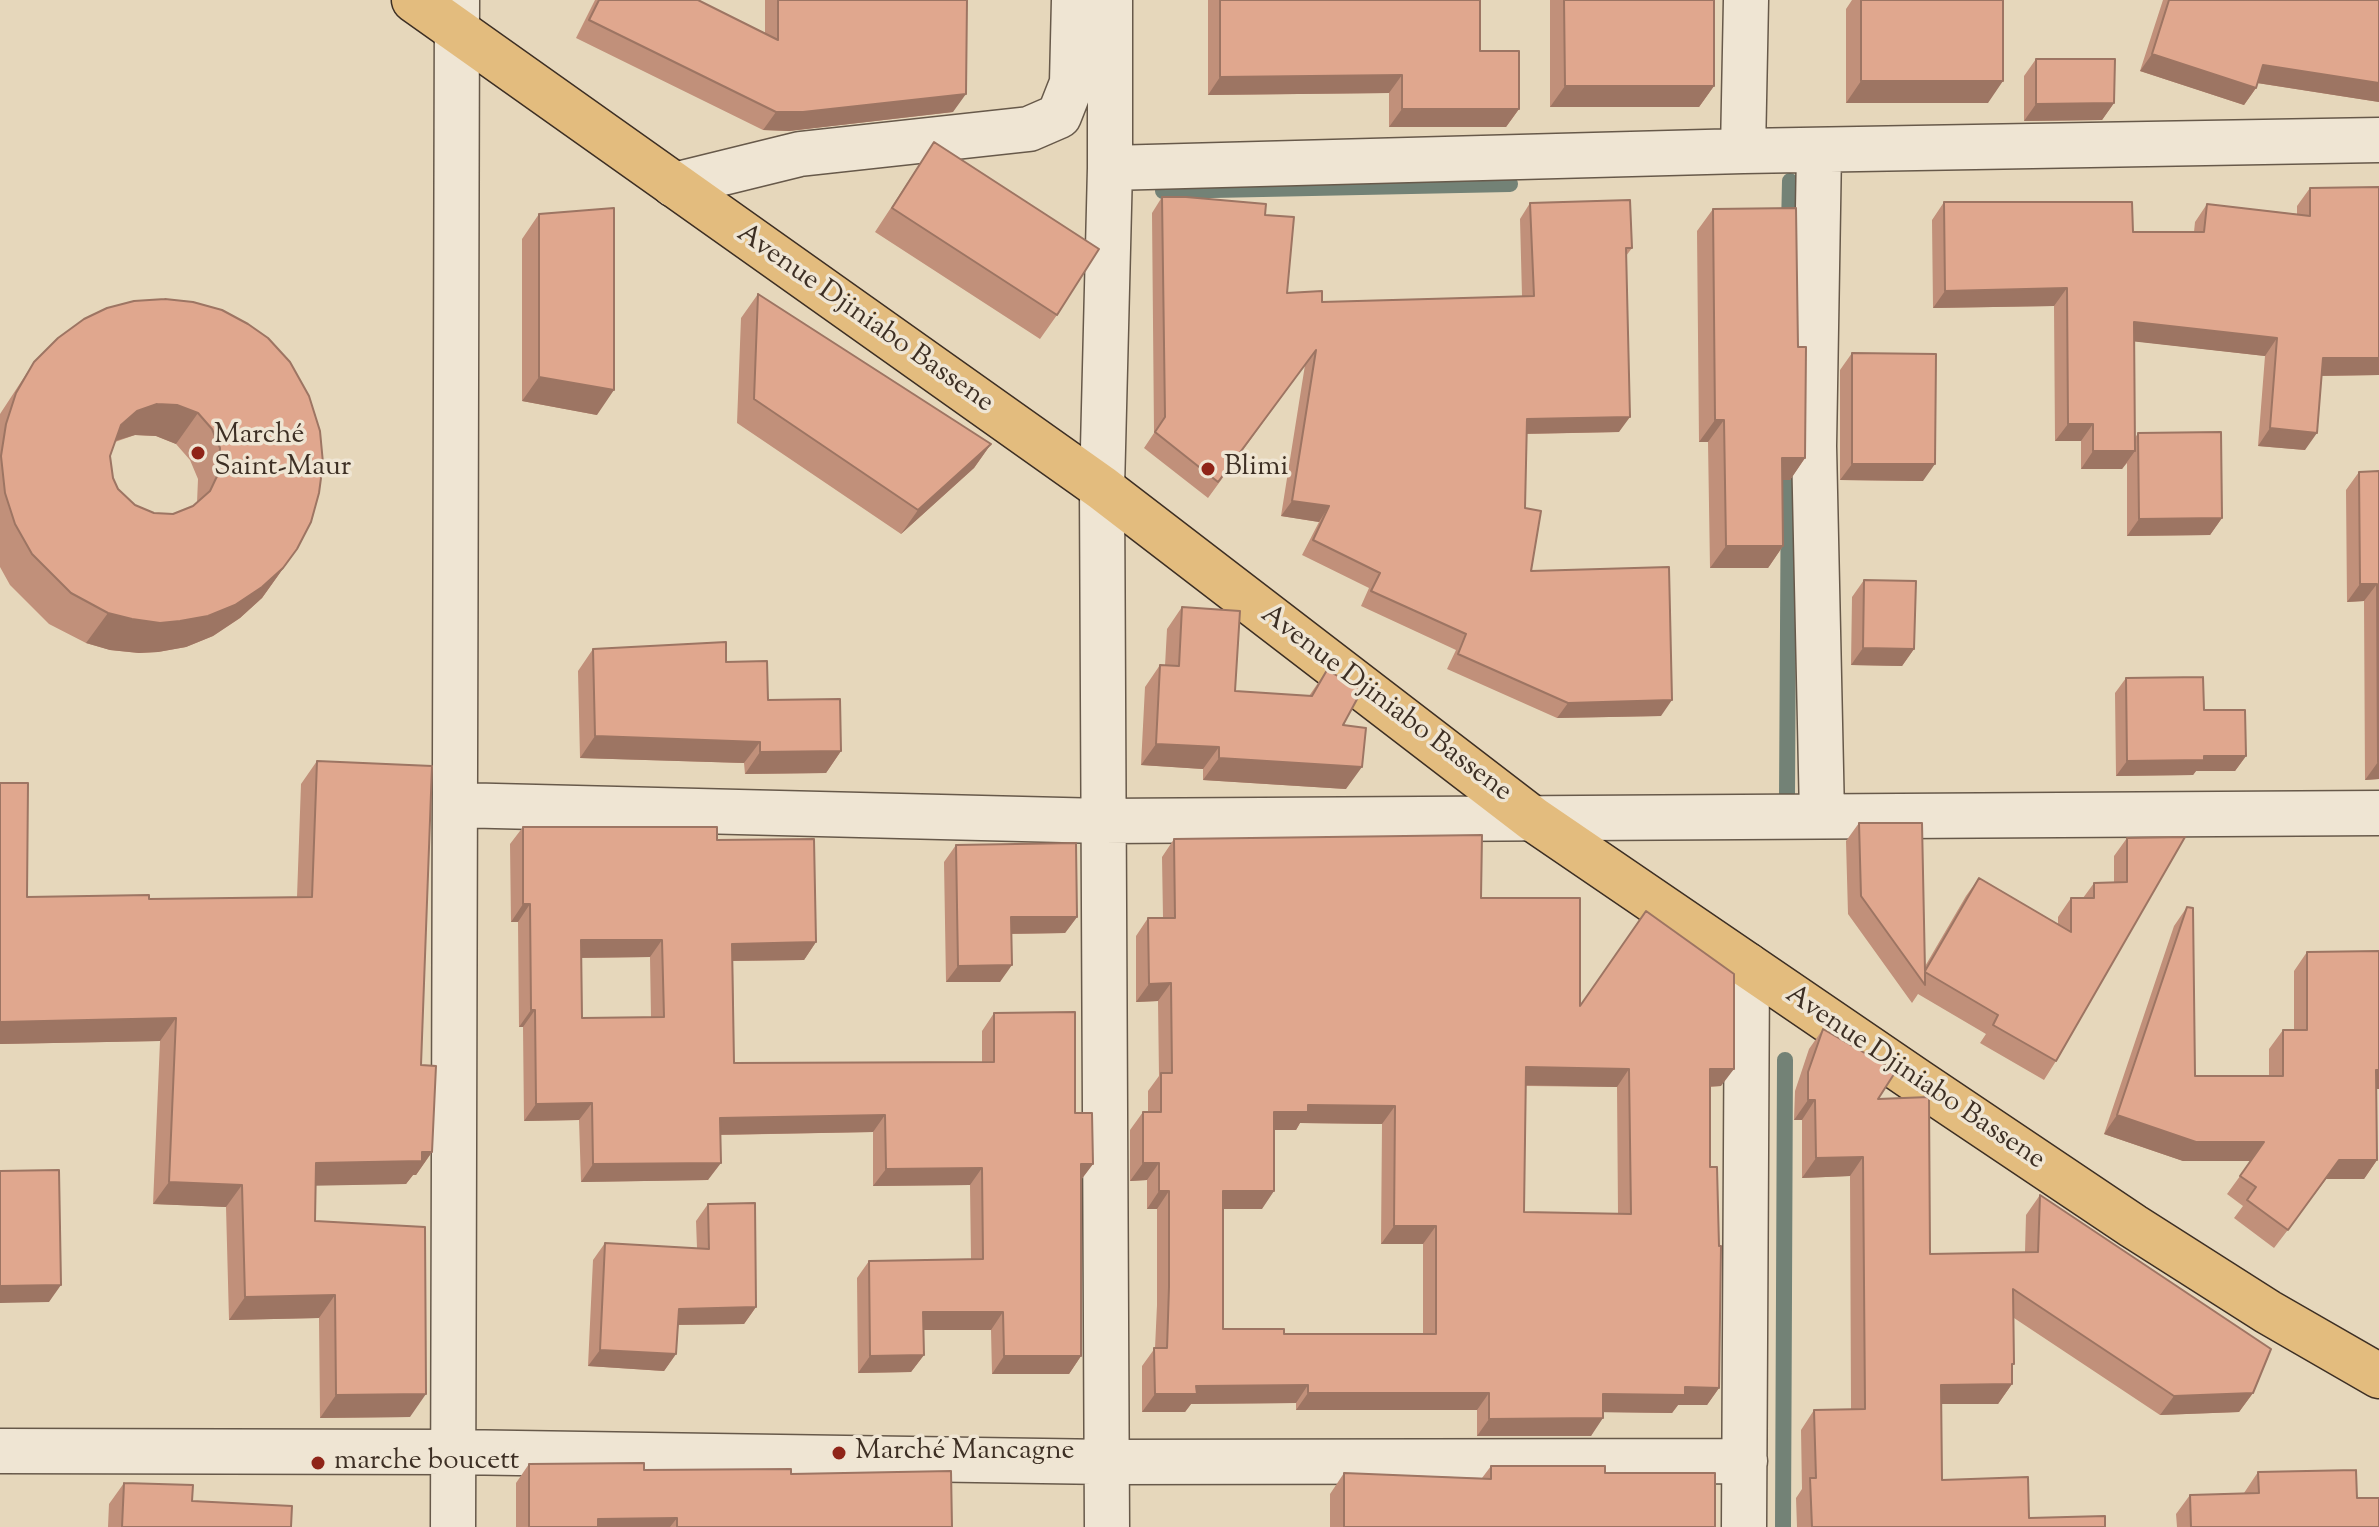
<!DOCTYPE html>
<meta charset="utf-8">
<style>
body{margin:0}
canvas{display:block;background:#e6d7bb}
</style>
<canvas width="2379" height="1527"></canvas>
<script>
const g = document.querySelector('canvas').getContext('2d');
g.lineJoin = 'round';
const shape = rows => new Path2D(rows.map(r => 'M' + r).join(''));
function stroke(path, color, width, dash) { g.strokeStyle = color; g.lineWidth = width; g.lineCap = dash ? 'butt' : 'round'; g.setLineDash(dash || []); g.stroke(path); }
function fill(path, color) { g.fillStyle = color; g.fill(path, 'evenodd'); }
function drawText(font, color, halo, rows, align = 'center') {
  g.font = font + ' "Sorts Mill Goudy",serif'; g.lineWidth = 7; g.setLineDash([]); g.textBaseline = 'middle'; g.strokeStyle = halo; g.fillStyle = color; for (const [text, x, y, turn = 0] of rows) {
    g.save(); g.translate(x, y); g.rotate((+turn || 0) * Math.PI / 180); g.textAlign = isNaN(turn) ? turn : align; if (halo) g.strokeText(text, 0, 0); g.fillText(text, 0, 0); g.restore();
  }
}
stroke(shape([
 [1163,191,1510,184],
 [1789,227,1790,181],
 [1787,796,1789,458],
 [1783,1527,1785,1060]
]), '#738276', 16);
const minor = shape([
 [1819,150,1814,446,1822,816],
 [1743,151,1746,0],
 [1110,168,1743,151,2379,140],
 [674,185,800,154,1029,129,1059,116,1072,83,1074,0],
 [455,805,1103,821,2379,813],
 [0,1451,452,1452,1108,1462,1745,1461],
 [453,1527,457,0],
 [1107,1527,1102,488,1110,168,1110,0],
 [1744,1527,1747,965]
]);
const major = shape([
 [414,0,1102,488,1533,819,1917,1081,2133,1226,2268,1312,2379,1376]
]);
stroke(minor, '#67594a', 47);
stroke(major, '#3d2f24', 47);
stroke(minor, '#efe5d3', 44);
stroke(major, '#e3bc7e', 44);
fill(shape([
 [595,0,698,0,765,33,765,0,967,0,953,112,789,131,763,130,576,38],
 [1208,0,1480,0,1480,51,1519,109,1506,127,1389,127,1389,93,1208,95],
 [1550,0,1714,0,1714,86,1699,107,1550,107],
 [1852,0,2003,0,1988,103,1846,103,1846,9],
 [2163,0,2379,0,2379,102,2257,83,2256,88,2244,105,2140,71],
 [2036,59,2114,103,2102,120,2024,121,2024,76],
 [934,142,1057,315,1040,339,875,232],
 [2379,187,2379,375,2322,376,2305,450,2258,446,2265,356,2134,341,2135,438,2138,433,2222,518,2210,535,2127,536,2127,463,2122,469,2081,469,2081,441,2055,441,2054,306,1933,308,1932,220,1944,202,2133,232,2194,232,2195,222,2207,204,2297,214,2297,206,2310,188],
 [1162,197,1265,215,1287,293,1322,302,1522,296,1520,219,1530,203,1632,248,1626,256,1619,432,1526,434,1525,508,1531,571,1661,716,1557,718,1447,669,1456,650,1361,606,1369,588,1302,555,1319,522,1281,516,1305,365,1208,498,1144,448,1154,433,1152,213],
 [1713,209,1798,347,1805,458,1790,480,1782,480,1783,546,1768,568,1710,568,1708,442,1699,442,1697,231],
 [539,214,597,415,522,401,522,239],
 [758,294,991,444,974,468,901,534,737,423,741,318],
 [134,301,297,549,262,598,240,618,213,636,186,647,158,652,139,653,110,650,86,643,49,624,10,585,0,567,0,414,34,362],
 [135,435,156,436,176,444,190,460,198,479,197,503,193,506,173,514,154,513,135,505,118,489,113,478,110,456,115,442],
 [1852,353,1923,481,1840,480,1840,370],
 [2379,471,2379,779,2365,780,2364,601,2347,602,2346,490,2359,472],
 [1864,580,1914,649,1902,666,1851,665,1852,597],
 [1182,607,1235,691,1309,696,1327,670,1343,725,1346,789,1203,780,1203,769,1141,765,1145,687,1160,665,1165,666,1167,629],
 [593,649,726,662,768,700,841,751,826,773,745,774,744,763,580,758,578,671],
 [2126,678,2204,710,2246,756,2235,771,2196,771,2193,775,2116,776,2115,693],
 [317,761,421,1065,432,1152,416,1175,413,1175,406,1184,316,1185,315,1221,410,1417,320,1418,319,1318,229,1320,226,1207,153,1204,160,1041,0,1044,0,783,27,897,149,899,297,897,301,784],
 [1859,823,1924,968,1966,896,1979,878,2058,924,2058,917,2071,898,2083,898,2094,883,2114,882,2114,856,2127,838,2185,837,2056,1061,2044,1080,1980,1043,1986,1034,1918,994,1912,1003,1848,914,1846,841],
 [523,827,717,840,816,942,804,960,733,961,734,1063,982,1062,982,1031,994,1013,1075,1113,1093,1164,1081,1180,1081,1356,1069,1374,992,1374,991,1330,923,1330,924,1355,911,1372,858,1373,857,1278,869,1261,971,1259,970,1185,873,1186,873,1132,720,1135,708,1180,581,1182,579,1120,524,1121,523,1027,519,1027,518,922,511,922,510,844],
 [650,957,651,1017,582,1018,581,958],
 [1174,839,1481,898,1580,1006,1721,1086,1710,1087,1710,1167,1719,1388,1707,1405,1678,1405,1672,1413,1603,1412,1591,1436,1477,1436,1477,1410,1296,1410,1296,1403,1191,1404,1185,1412,1142,1412,1142,1366,1155,1348,1157,1305,1157,1209,1147,1209,1147,1180,1130,1181,1130,1130,1143,1112,1148,1112,1148,1091,1159,1076,1158,1001,1136,1002,1136,936,1148,918,1163,918,1162,857],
 [1526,1086,1617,1087,1618,1214,1524,1212],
 [1300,1123,1382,1124,1381,1244,1423,1244,1423,1334,1284,1334,1223,1329,1223,1209,1262,1209,1274,1130,1296,1130],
 [956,845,1077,917,1065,933,1011,934,1000,982,946,982,944,862],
 [2187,907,2195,1076,2269,1076,2269,1049,2283,1030,2294,1030,2294,971,2307,952,2376,1089,2377,1160,2364,1179,2326,1179,2274,1248,2234,1218,2243,1206,2227,1194,2251,1161,2183,1161,2104,1134,2174,926],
 [1823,1029,1878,1099,1930,1254,2025,1252,2026,1215,2040,1195,2253,1393,2239,1412,2160,1415,2014,1318,2012,1384,1998,1404,1941,1404,1942,1480,2029,1518,2105,1527,1797,1527,1796,1498,1802,1489,1801,1430,1814,1410,1851,1409,1850,1176,1802,1178,1802,1120,1794,1120,1795,1091,1809,1049],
 [708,1204,756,1307,744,1324,678,1325,676,1354,664,1371,588,1366,593,1260,605,1243,697,1248,696,1221],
 [529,1464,644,1470,791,1474,952,1527,516,1527,516,1483],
 [1491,1466,1605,1473,1715,1527,1330,1527,1330,1494,1344,1473,1482,1478],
 [2258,1472,2357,1498,2379,1527,2177,1527,2176,1514,2190,1495,2244,1493],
 [124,1483,192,1501,291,1527,108,1527,109,1504]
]), '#c1907a');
fill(shape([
 [2152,54,2256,88,2244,105,2140,71],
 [2263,65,2379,83,2379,102,2251,82],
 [1402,75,1389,93,1208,95,1220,77],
 [1861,81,2003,81,1988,103,1846,103],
 [1565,86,1714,86,1699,107,1550,107],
 [966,94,953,112,789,131,763,130,776,112],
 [2114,103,2102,120,2024,121,2036,104],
 [1402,109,1519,109,1506,127,1389,127],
 [2067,288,2054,306,1933,308,1945,291],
 [2134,322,2277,338,2265,356,2121,340],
 [2323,358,2379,358,2379,375,2311,376],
 [539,377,614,390,597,415,522,401],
 [157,404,177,405,198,413,176,444,156,436,135,435,115,441,121,425,137,411],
 [1630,417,1619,432,1516,434,1527,419],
 [1715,420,1724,420,1708,442,1699,442],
 [2068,424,2093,424,2081,441,2055,441],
 [2270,428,2317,433,2305,450,2258,446],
 [991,444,974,468,901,534,918,510],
 [2093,451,2135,451,2122,469,2081,469],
 [1782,458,1805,458,1790,480,1766,480],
 [1852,464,1935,464,1923,481,1840,480],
 [1292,501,1329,506,1319,522,1281,516],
 [2222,518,2210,535,2127,536,2139,519],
 [1726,546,1783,546,1768,568,1710,568],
 [297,549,262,598,240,618,213,636,186,647,158,652,139,653,110,650,86,643,108,613],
 [2360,584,2377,584,2364,601,2347,602],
 [1863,648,1914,649,1902,666,1851,665],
 [1672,700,1661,716,1557,718,1568,703],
 [595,736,760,742,744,763,580,758],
 [1156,744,1219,747,1203,769,1141,765],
 [841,751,826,773,745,774,760,752],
 [2204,756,2246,756,2235,771,2196,771,2193,775,2116,776,2127,761],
 [1219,758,1362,767,1346,789,1203,780],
 [2378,762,2379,762,2379,779,2365,780],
 [523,904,530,904,518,922,511,922],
 [1011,917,1077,917,1065,933,999,934],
 [581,940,662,940,650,957,568,958],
 [816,942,804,960,720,961,732,944],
 [1012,965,1000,982,946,982,958,966],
 [1171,983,1158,1001,1136,1002,1149,984],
 [531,1010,535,1010,523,1027,519,1027],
 [176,1018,160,1041,0,1044,0,1022],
 [1526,1067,1629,1069,1617,1087,1514,1085],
 [1710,1069,1734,1069,1721,1086,1697,1087],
 [2376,1070,2379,1070,2379,1089,2363,1089],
 [1808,1100,1815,1100,1802,1120,1794,1120],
 [592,1103,579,1120,524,1121,536,1104],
 [1308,1105,1395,1106,1382,1124,1300,1123,1296,1130,1262,1130,1274,1112],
 [885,1115,873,1132,707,1135,720,1118],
 [2117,1115,2264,1142,2251,1161,2183,1161,2104,1134],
 [422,1152,432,1152,416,1175,413,1175,406,1184,300,1186,316,1163],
 [1863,1157,1850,1176,1802,1178,1816,1158],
 [2339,1160,2377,1160,2364,1179,2326,1179,2274,1248],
 [721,1163,708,1180,581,1182,593,1164],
 [1143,1163,1159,1163,1147,1180,1130,1181],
 [1081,1164,1093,1164,1080,1181],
 [982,1168,970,1185,873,1186,886,1169],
 [169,1182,242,1185,226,1207,153,1204],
 [1159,1191,1169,1191,1157,1209,1147,1209],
 [1223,1191,1274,1191,1262,1209,1210,1209],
 [1394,1226,1436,1226,1423,1244,1381,1244],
 [61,1285,49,1302,0,1303,0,1286],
 [335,1295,319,1318,229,1320,245,1297],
 [756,1307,744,1324,667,1325,679,1309],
 [923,1312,1003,1312,991,1330,911,1330],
 [600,1350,676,1354,664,1371,588,1366],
 [924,1355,911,1372,858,1373,870,1356],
 [1004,1356,1081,1356,1069,1374,992,1374],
 [2012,1384,1998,1404,1927,1404,1941,1385],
 [1308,1385,1296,1403,1191,1404,1185,1412,1142,1412,1155,1394,1196,1386],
 [1685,1387,1719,1388,1707,1405,1678,1405,1672,1413,1591,1412,1603,1394],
 [1308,1393,1489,1393,1477,1410,1296,1410],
 [2253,1393,2239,1412,2160,1415,2174,1396],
 [426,1394,410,1417,320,1418,336,1395],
 [1603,1418,1591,1436,1477,1436,1489,1419],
 [677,1518,670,1527,592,1527,598,1519]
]), '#9d7563');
const building = shape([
 [599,0,698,0,778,40,778,0,967,0,966,94,803,112,776,112,589,20,599,0],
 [1220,0,1480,0,1480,51,1519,51,1519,109,1402,109,1402,75,1220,77,1220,0],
 [1564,0,1714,0,1714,86,1565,86,1564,0],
 [1861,0,2003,0,2003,81,1861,81,1861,0],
 [2169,0,2379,0,2379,83,2263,65,2256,88,2152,54,2169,0],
 [2036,59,2115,59,2114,103,2036,104,2036,59],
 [934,142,1099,249,1057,315,892,208,934,142],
 [2379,187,2379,358,2323,358,2317,433,2270,428,2277,338,2134,322,2135,451,2093,451,2093,424,2068,424,2067,288,1945,291,1944,202,2132,202,2133,232,2204,232,2207,204,2310,216,2310,188,2379,187],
 [1162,197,1186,197,1266,204,1265,215,1294,217,1287,293,1322,291,1322,302,1534,296,1530,203,1630,200,1632,248,1626,248,1630,417,1527,419,1525,508,1541,511,1531,571,1669,567,1672,700,1568,703,1458,654,1466,634,1371,591,1380,573,1313,540,1329,506,1292,501,1316,350,1218,482,1155,432,1165,417,1162,197],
 [614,208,614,390,539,377,539,214,614,208],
 [1796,208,1798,347,1806,347,1805,458,1782,458,1783,546,1726,546,1724,420,1715,420,1713,209,1796,208],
 [758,294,991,444,918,510,754,399,758,294],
 [165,299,193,302,222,310,248,324,268,338,290,362,309,396,320,431,323,463,319,493,311,522,297,549,283,568,262,587,235,605,208,616,180,621,160,623,132,619,108,613,71,593,32,554,15,524,5,493,1,456,6,424,16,393,34,362,58,338,84,319,107,308,134,301,165,299],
 [157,404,177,405,198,413,212,429,220,448,219,472,210,491,193,506,173,514,154,513,135,505,118,489,113,478,110,456,121,425,137,411,157,404],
 [1852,353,1936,354,1935,464,1852,464,1852,353],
 [2221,432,2222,518,2139,519,2138,433,2221,432],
 [2379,471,2379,762,2378,762,2377,584,2360,584,2359,472,2379,471],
 [1864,580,1916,581,1914,649,1863,648,1864,580],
 [1182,607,1240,611,1235,691,1312,696,1327,670,1362,690,1343,725,1366,728,1362,767,1219,758,1219,747,1156,744,1160,665,1179,666,1182,607],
 [726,642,726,662,767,661,768,700,840,699,841,751,760,752,760,742,595,736,593,649,726,642],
 [2203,677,2204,710,2245,710,2246,756,2204,756,2204,760,2127,761,2126,678,2203,677],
 [317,761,432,766,421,1065,436,1066,432,1152,422,1152,422,1161,316,1163,315,1221,425,1227,426,1394,336,1395,335,1295,245,1297,242,1185,169,1182,176,1018,0,1022,0,783,28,783,27,897,149,895,149,899,312,897,317,761],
 [1859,823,1922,823,1925,971,1979,878,2071,932,2071,898,2094,898,2094,883,2127,882,2127,838,2185,837,2056,1061,1993,1025,1998,1015,1925,972,1925,985,1861,896,1859,823],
 [523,827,717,827,717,840,814,839,816,942,732,944,734,1063,994,1062,994,1013,1075,1012,1075,1113,1092,1113,1093,1164,1081,1164,1081,1356,1004,1356,1003,1312,923,1312,924,1355,870,1356,869,1261,983,1259,982,1168,886,1169,885,1115,720,1118,721,1163,593,1164,592,1103,536,1104,535,1010,531,1010,530,904,523,904,523,827],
 [581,940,662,940,664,1017,582,1018,581,940],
 [1482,835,1481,898,1580,898,1580,1006,1646,911,1734,974,1734,1069,1710,1069,1710,1167,1717,1167,1719,1246,1721,1246,1719,1388,1685,1387,1685,1395,1603,1394,1603,1418,1489,1419,1489,1393,1308,1393,1308,1385,1196,1386,1197,1394,1155,1394,1154,1348,1167,1348,1169,1287,1169,1191,1159,1191,1159,1163,1143,1163,1143,1112,1161,1112,1161,1073,1172,1073,1171,983,1149,984,1148,918,1175,918,1174,839,1482,835],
 [1526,1067,1629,1069,1631,1214,1524,1212,1526,1067],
 [1308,1105,1395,1106,1394,1226,1436,1226,1436,1334,1284,1334,1284,1329,1223,1329,1223,1191,1274,1191,1274,1112,1308,1112,1308,1105],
 [1076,843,1077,917,1011,917,1012,965,958,966,956,845,1076,843],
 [2187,907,2193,908,2195,1076,2283,1076,2283,1030,2307,1030,2307,952,2379,951,2379,1070,2376,1070,2377,1160,2339,1160,2288,1230,2247,1200,2256,1187,2240,1176,2264,1142,2196,1142,2117,1115,2187,907],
 [1823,1029,1896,1071,1878,1099,1929,1097,1930,1254,2038,1252,2040,1195,2271,1349,2253,1393,2174,1396,2013,1289,2014,1364,2012,1364,2012,1384,1941,1385,1942,1480,2028,1477,2029,1518,2105,1516,2105,1527,1812,1527,1810,1478,1816,1478,1814,1410,1865,1409,1863,1157,1816,1158,1815,1100,1808,1100,1808,1072,1823,1029],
 [59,1170,61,1285,0,1286,0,1171,59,1170],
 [755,1203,756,1307,679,1309,676,1354,600,1350,605,1243,709,1249,708,1204,755,1203],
 [644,1463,644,1470,791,1469,791,1474,951,1471,952,1527,677,1527,677,1518,598,1519,598,1527,529,1527,529,1464,644,1463],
 [1491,1466,1605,1466,1605,1473,1715,1473,1715,1527,1344,1527,1344,1473,1491,1479,1491,1466],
 [2356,1470,2357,1498,2379,1498,2379,1527,2191,1527,2190,1495,2259,1493,2258,1472,2356,1470],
 [124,1483,193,1485,192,1501,292,1506,291,1527,122,1527,124,1483]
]);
fill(building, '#e0a78e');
stroke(building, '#9d7563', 2);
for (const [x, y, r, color] of [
 [198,453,8,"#8f2418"],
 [1208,469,8,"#8f2418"],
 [839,1453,8,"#8f2418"],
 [318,1463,8,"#8f2418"]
]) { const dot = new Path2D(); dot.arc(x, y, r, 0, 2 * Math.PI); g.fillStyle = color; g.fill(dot); stroke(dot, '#efe5d3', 3); }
drawText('28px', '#3d2f24', '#efe5d3', [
 ["Avenue Djiniabo Bassene",864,320,35],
 ["Avenue Djiniabo Bassene",1385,705,37],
 ["Avenue Djiniabo Bassene",1914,1079,34]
]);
drawText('28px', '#3d2f24', '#efe5d3', [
 ["Marché",214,437],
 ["Saint-Maur",214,469],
 ["Blimi",1224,469],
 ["Marché Mancagne",855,1453],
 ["marche boucett",334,1463]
], 'left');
</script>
